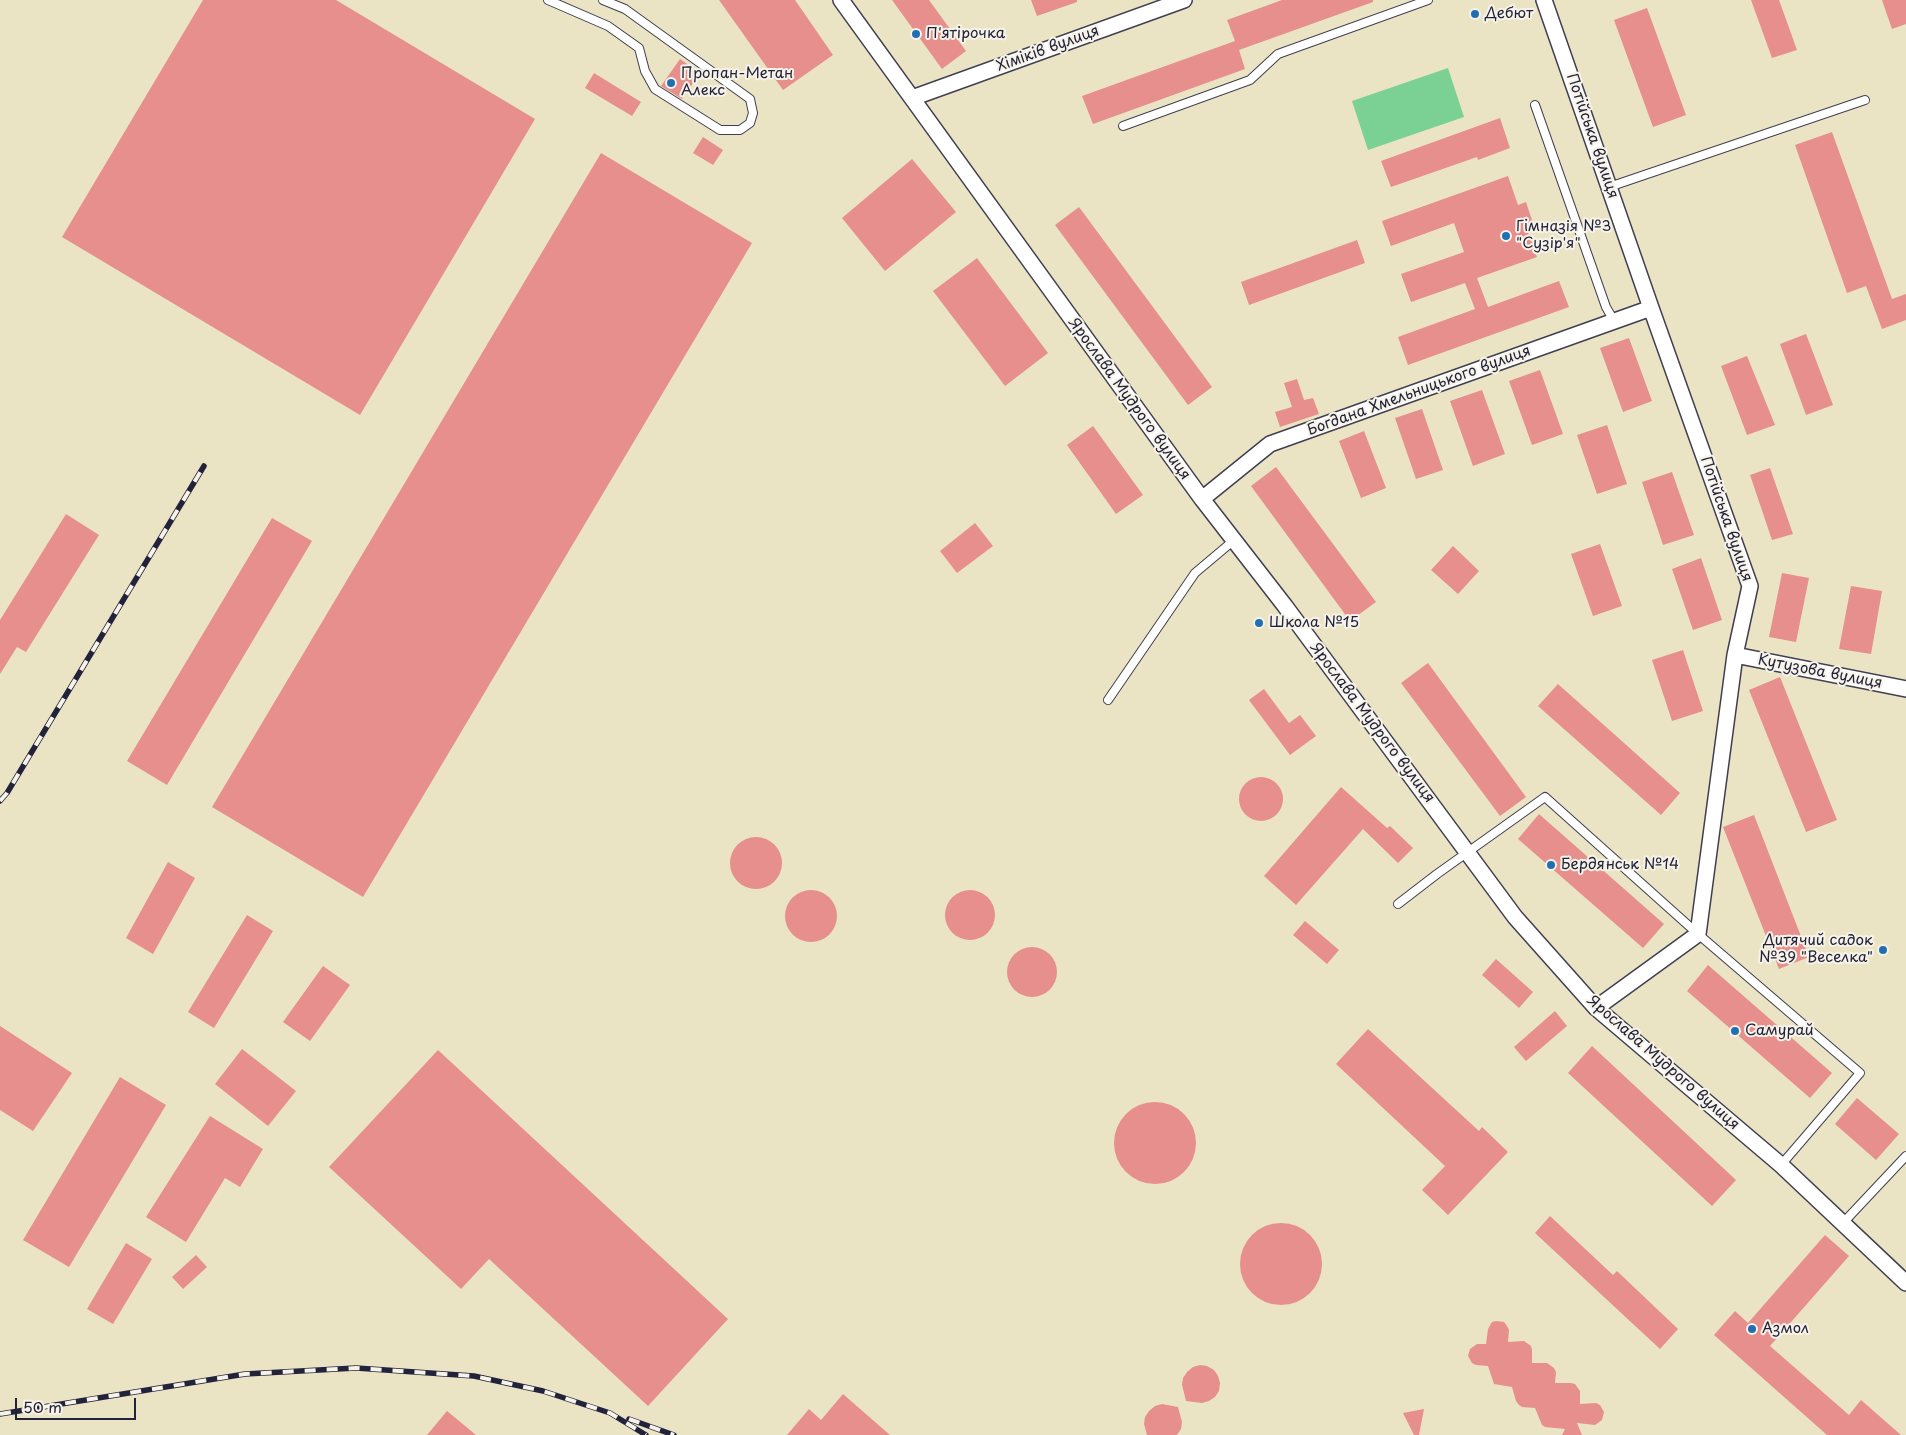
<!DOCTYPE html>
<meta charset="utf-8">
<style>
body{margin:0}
#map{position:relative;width:1906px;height:1435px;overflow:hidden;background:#eae4c5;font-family:"Playpen Sans",sans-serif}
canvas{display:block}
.scale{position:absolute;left:15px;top:1398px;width:121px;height:22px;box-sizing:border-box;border:2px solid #22223b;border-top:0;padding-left:6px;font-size:15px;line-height:18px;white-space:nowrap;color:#22223b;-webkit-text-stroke:4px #f7f3e8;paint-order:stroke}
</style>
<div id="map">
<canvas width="1906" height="1435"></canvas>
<div class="scale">50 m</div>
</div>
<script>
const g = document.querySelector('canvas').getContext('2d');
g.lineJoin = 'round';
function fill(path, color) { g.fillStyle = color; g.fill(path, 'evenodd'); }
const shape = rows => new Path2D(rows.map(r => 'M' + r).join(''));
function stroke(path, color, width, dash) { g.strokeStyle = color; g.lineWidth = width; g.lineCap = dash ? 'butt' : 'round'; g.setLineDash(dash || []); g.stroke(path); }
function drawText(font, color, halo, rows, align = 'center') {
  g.font = font + ' "Playpen Sans",sans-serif'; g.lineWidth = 4; g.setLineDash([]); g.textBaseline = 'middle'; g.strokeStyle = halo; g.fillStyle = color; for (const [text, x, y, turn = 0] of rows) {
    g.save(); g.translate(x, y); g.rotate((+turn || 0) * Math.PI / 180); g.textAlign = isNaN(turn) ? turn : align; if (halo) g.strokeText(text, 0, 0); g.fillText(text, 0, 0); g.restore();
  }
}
fill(shape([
 [1448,68,1464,117,1368,150,1352,101]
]), '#7bd094');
fill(shape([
 [203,0,336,0,535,119,360,415,62,237],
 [719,0,795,0,833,55,783,90],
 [892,0,929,0,966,51,942,69],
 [1031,0,1077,0,1077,2,1037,16],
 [1282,0,1373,0,1373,2,1239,50,1245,69,1093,124,1082,96,1235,41,1227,20],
 [1751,0,1779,0,1797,50,1772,58],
 [1882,0,1906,0,1906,24,1892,29],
 [1647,8,1686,115,1653,127,1614,20],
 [680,59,700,73,682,99,661,86],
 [594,73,641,102,632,116,585,88],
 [1500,118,1510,148,1478,160,1477,157,1391,187,1381,161],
 [1832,132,1892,299,1906,294,1906,320,1882,329,1866,286,1847,293,1795,145],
 [703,137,723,150,713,165,693,153],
 [601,153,752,243,363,897,212,807],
 [912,159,956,212,885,271,842,218],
 [1508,176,1518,205,1526,202,1534,226,1527,229,1537,257,1477,278,1488,307,1559,281,1569,307,1408,365,1398,337,1475,309,1465,283,1411,302,1401,274,1464,252,1454,223,1391,246,1382,221],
 [1079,207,1212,387,1188,405,1055,225],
 [1357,240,1365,263,1249,305,1241,282],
 [977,258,1048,353,1005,386,933,291],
 [1806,334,1833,405,1806,415,1780,344],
 [1629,338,1652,401,1623,412,1600,348],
 [1747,356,1775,425,1747,435,1721,366],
 [1540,370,1563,434,1532,445,1509,381],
 [1297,379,1304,400,1313,398,1319,414,1280,427,1275,412,1292,407,1284,383],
 [1482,390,1505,454,1473,466,1450,401],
 [1422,409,1443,470,1416,479,1395,418],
 [1607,425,1627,484,1597,494,1577,435],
 [1093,426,1143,495,1116,514,1067,445],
 [1364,431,1386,488,1361,498,1339,441],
 [1276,467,1376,602,1350,621,1251,486],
 [1770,468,1793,534,1772,540,1750,475],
 [1672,472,1694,535,1663,545,1642,482],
 [66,514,99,535,26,652,17,647,0,674,0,620],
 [272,518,312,541,167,785,127,761],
 [975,523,993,546,957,573,940,551],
 [1600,544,1622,606,1593,616,1571,554],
 [1453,546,1479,571,1458,594,1431,570],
 [1701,558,1722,620,1693,630,1672,569],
 [1782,573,1809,578,1796,642,1769,637],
 [1851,586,1882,591,1871,654,1839,649],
 [1683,650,1703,711,1672,721,1652,660],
 [1428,663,1526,797,1500,816,1401,683],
 [1780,677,1837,820,1806,832,1749,690],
 [1558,684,1680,793,1661,815,1538,706],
 [1264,689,1289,723,1300,715,1316,736,1290,755,1249,700],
 '1239 799a22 22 0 1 1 44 0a22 22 0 1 1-44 0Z',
 [1341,787,1387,828,1390,826,1413,848,1398,863,1363,829,1296,905,1264,876],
 [1539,814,1664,924,1643,948,1518,839],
 [1754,815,1809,957,1779,969,1723,827],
 '730 863a26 26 0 1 1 52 0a26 26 0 1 1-52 0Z',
 [168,862,195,878,153,954,126,938],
 '785 916a26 26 0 1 1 52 0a26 26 0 1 1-52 0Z',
 '945 915a25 25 0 1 1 50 0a25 25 0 1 1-50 0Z',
 [247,915,273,931,214,1028,188,1012],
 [1305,921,1339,950,1327,964,1293,935],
 '1007 972a25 25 0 1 1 50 0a25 25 0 1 1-50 0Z',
 [1496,959,1533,992,1519,1008,1482,975],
 [1708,965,1832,1073,1810,1098,1687,991],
 [323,966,350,985,310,1041,283,1022],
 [1555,1011,1567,1026,1526,1061,1514,1047],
 [0,1026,72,1073,33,1131,0,1110],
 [1368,1029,1479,1131,1482,1127,1508,1152,1448,1215,1422,1190,1445,1166,1336,1064],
 [1592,1046,1736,1180,1712,1206,1568,1073],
 [242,1049,296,1091,268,1126,215,1084],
 [438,1050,728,1319,648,1406,489,1259,461,1289,329,1167],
 [120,1077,166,1105,69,1267,23,1240],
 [1857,1098,1899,1134,1876,1160,1835,1124],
 '1114 1143a41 41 0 1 1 82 0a41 41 0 1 1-82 0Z',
 [210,1116,263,1149,240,1187,225,1178,186,1242,146,1217],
 [1550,1216,1613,1275,1617,1271,1678,1329,1660,1349,1535,1233],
 '1240 1264a41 41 0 1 1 82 0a41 41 0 1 1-82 0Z',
 [1825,1235,1849,1256,1770,1346,1849,1415,1861,1400,1901,1435,1827,1435,1714,1335,1735,1311,1748,1323],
 [126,1243,152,1259,113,1324,87,1309],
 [196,1255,207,1267,183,1289,172,1277],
 [1496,1321,1504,1322,1507,1326,1509,1330,1508,1342,1524,1341,1531,1346,1532,1350,1532,1363,1547,1363,1554,1368,1556,1372,1555,1383,1571,1383,1575,1384,1580,1391,1580,1404,1596,1403,1600,1405,1604,1412,1602,1420,1595,1425,1577,1423,1582,1435,1562,1435,1565,1429,1545,1427,1542,1425,1535,1408,1522,1407,1519,1405,1516,1401,1512,1387,1494,1384,1488,1366,1476,1365,1472,1363,1468,1356,1470,1349,1477,1344,1486,1344,1488,1329,1492,1322],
 [1200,1365,1207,1366,1214,1370,1218,1376,1220,1383,1219,1391,1215,1397,1209,1401,1202,1403,1186,1401,1182,1385,1183,1378,1187,1372,1193,1367],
 [843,1394,890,1435,787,1435,809,1409,821,1420],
 [1162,1404,1178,1407,1182,1422,1181,1429,1177,1435,1147,1435,1144,1424,1145,1417,1149,1411,1155,1406],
 [1424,1409,1419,1435,1414,1435,1403,1413],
 [447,1411,476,1435,427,1435]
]), '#e68f8c');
const service = shape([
 [548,0,608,26,639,48,645,71,655,89,720,130,740,130,750,123,753,113,750,99,625,9,603,0],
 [1535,105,1606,307,1614,321],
 [1123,126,1250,80,1278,54,1428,0],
 [1609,187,1865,100],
 [1108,700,1195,573,1233,541],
 [1398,904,1437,874,1545,797,1698,934,1860,1073,1781,1165],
 [1842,1224,1906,1156]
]);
const minor = shape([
 [841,0,1202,499,1285,606,1515,917,1596,1008,1781,1165,1906,1283],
 [1544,0,1651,308,1750,586,1735,655,1698,934,1596,1008],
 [912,98,1184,0],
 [1202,499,1270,444,1651,308],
 [1735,655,1906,689]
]);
stroke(service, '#403f50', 10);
stroke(minor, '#403f50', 18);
stroke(service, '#fff', 8);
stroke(minor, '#fff', 15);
const rail = shape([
 [0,801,7,793,204,466],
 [0,1414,245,1374,356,1368,474,1376,543,1391,610,1413,646,1435],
 [629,1419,674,1435]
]);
stroke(rail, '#22223b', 5.5);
stroke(rail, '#f7f3e8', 4, [11]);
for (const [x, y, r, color] of [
 [1475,14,5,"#1f6fb2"],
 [916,34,5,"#1f6fb2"],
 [671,83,5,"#1f6fb2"],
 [1506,236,5,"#1f6fb2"],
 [1259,623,5,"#1f6fb2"],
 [1551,865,5,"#1f6fb2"],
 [1883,950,5,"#1f6fb2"],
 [1735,1031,5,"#1f6fb2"],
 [1752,1329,5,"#1f6fb2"]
]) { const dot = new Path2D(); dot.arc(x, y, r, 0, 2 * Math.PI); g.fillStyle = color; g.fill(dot); stroke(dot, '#f7f3e8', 2); }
drawText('15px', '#22223b', '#f7f3e8', [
 ["Дебют",1485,14],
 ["П'ятірочка",926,34],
 ["Пропан-Метан",681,74],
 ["Алекс",681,91],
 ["Гімназія №3",1516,227],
 ["\"Сузір'я\"",1516,244],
 ["Школа №15",1269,623],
 ["Бердянськ №14",1561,865],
 ["Дитячий садок",1873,941,"right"],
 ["№39 \"Веселка\"",1873,958,"right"],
 ["Самурай",1745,1031],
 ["Азмол",1762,1329]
], 'left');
drawText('15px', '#22223b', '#f7f3e8', [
 ["Хіміків вулиця",1048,49,-20],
 ["Потійська вулиця",1592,136,71],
 ["Богдана Хмельницького вулиця",1419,391,-20],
 ["Ярослава Мудрого вулиця",1129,399,54],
 ["Потійська вулиця",1726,519,71],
 ["Кутузова вулиця",1820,672,11],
 ["Ярослава Мудрого вулиця",1372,723,53],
 ["Ярослава Мудрого вулиця",1663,1063,41]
]);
</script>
